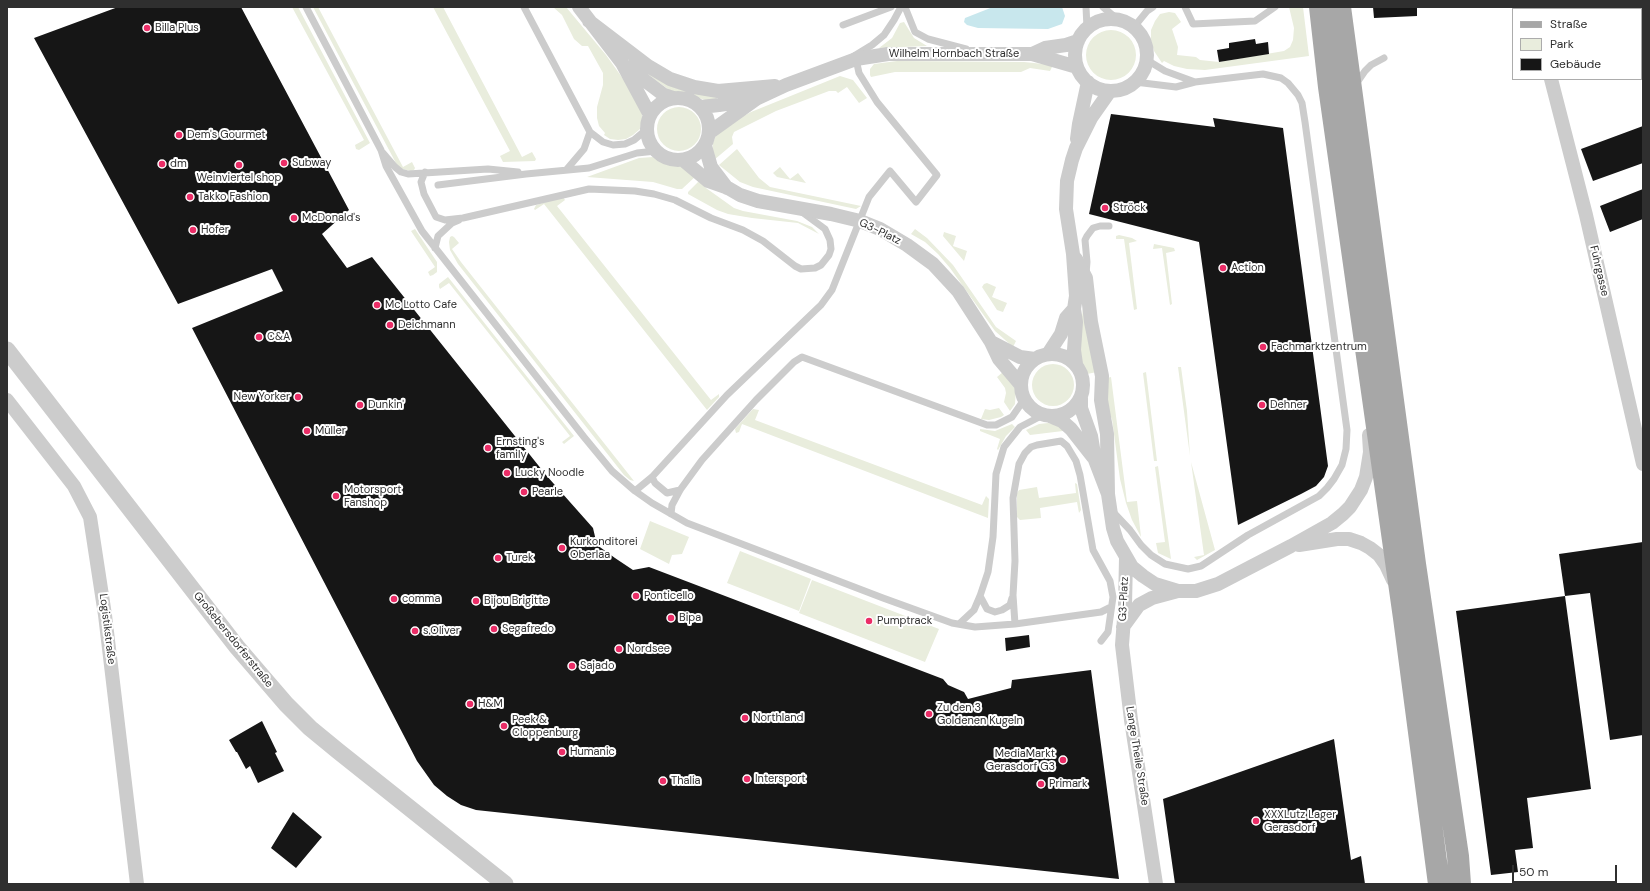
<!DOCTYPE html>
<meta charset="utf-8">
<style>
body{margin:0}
#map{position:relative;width:1650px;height:891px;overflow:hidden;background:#fff;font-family:"DM Sans",sans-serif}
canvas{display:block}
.frame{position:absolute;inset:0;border:8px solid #2f2f2f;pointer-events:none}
.legend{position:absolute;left:1512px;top:8px;width:130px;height:72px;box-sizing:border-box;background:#fff;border:1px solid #acacac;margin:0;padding:5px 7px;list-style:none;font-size:12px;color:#2f2f2f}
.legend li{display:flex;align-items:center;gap:8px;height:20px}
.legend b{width:20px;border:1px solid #acacac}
.scale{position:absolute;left:1512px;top:865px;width:105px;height:18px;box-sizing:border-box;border:2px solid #2f2f2f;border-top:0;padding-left:5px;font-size:12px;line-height:14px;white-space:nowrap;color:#2f2f2f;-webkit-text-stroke:3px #fff;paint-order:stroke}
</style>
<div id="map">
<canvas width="1650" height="891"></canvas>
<div class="frame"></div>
<ul class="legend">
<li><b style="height:5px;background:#a7a7a7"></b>Straße</li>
<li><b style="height:11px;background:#e9eddd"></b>Park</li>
<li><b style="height:11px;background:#161616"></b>Gebäude</li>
</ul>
<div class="scale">50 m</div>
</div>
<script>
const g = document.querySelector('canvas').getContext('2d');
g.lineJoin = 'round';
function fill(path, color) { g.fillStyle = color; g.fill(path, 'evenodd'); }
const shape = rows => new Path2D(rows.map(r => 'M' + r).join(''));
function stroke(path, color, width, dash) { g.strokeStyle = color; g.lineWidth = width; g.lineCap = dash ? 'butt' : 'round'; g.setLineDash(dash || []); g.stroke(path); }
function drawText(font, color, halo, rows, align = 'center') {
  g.font = font + ' "DM Sans",sans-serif'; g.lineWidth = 4; g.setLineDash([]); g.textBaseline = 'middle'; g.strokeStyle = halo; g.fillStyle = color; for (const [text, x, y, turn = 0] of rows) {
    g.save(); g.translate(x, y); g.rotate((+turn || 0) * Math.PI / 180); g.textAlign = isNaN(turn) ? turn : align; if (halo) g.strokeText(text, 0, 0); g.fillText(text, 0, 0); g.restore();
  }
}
fill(shape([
 [292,7,298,7,370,143,359,150,356,149,355,145,364,140],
 [313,7,318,7,403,167,412,162,415,168,414,170,411,171,402,169,397,165],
 [433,7,443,7,522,157,532,152,536,159,535,161,503,162,500,156,510,151],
 [553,7,566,7,606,55,639,101,642,109,642,119,640,129,633,135,626,139,618,140,610,139,604,135,605,133,599,126,597,118,597,107,603,85,603,73,588,46,582,46,574,39,562,15],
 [1289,7,1303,7,1309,56,1205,70,1187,69,1174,66,1164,61,1162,63,1154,51,1151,41,1151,30,1155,21,1160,14,1169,12,1175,13,1181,22,1172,29,1178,47,1177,55,1196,57,1200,60,1219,62,1284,51,1290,47,1293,40,1294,28],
 [904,22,914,38,927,46,879,48,892,38,900,23],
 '1086 55a25 25 0 1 1 50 0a25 25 0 1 1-50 0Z',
 [897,61,1024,62,1053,65,1050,71,1030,68,1021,72,895,72,871,77,870,75,870,69,874,64],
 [646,73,734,94,708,101,690,95,672,92],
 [840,76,853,80,867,98,859,103,847,87,838,93,836,91,829,91,776,111,734,132,732,137,733,144,714,160,712,153,713,143,716,135,723,127,751,112],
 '657 129a22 22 0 1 1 44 0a22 22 0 1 1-44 0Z',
 [737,149,759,178,770,187,861,206,856,209,753,187,740,182,719,165],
 [653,157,663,163,683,167,696,176,682,189,677,189,653,182,587,177,639,158],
 [780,167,790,179,798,173,806,183,777,177,773,173],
 [698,182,702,183,706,188,734,208,743,211,797,221,812,227,819,234,798,223,752,218,728,214,717,210,688,194,688,192],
 [563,197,565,200,557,206,711,400,719,394,719,397,707,410,544,204,535,210,534,209,536,205],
 [415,229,437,262,437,272,433,275,430,276,428,272,435,267,411,231],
 [915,229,927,238,953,265,996,327,1016,341,1013,347,995,331,950,268,938,254,925,242,911,234],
 [944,232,956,236,953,246,967,251,964,261,943,236],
 [1119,235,1132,238,1137,241,1129,243,1137,309,1134,310,1124,239,1116,239,1116,236],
 [452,236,454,237,459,243,452,249,461,262,634,481,630,480,624,475,458,264,450,250,449,242,450,237],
 [1154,244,1174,248,1175,251,1166,253,1172,304,1170,305,1162,248,1153,249],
 [448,277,574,436,564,444,562,442,570,436,449,283,440,289,439,287,439,284],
 [987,283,996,287,992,297,1007,303,1003,312,997,310,982,287,984,284],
 [1083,308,1097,372,1087,374,1079,358,1078,351],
 '1032 385a21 21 0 1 1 42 0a21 21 0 1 1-42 0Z',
 [1178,367,1181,367,1187,411,1190,456],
 [1003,372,1016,389,1015,404,1010,411,1004,402,1006,393,1005,388,997,377],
 [1146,372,1157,461,1154,461,1143,373],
 [1111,377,1127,502,1137,501,1141,537,1132,520,1126,503,1120,479,1112,419,1106,406,1107,378],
 [999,408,1004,415,1001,417,989,420,981,419,985,409,990,410],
 [753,409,759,410,755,420,982,505,986,496,989,499,988,518,742,424,739,432,736,433,735,429],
 [1048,423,1057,425,1064,430,1063,431,1030,435,1026,430,1039,424],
 [1012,424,1015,427,1006,436,998,450,997,449,1000,439,980,431,980,429,995,431],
 [1191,462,1215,550,1197,560,1194,557,1204,555],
 [1158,466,1171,559,1158,553,1156,543,1165,542,1155,467],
 [1075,483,1077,484,1081,510,1079,513,1077,502,1040,508,1041,518,1020,520,1017,517,1017,493,1019,490,1037,487,1039,498,1076,493],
 [650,521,689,537,682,554,672,555,669,564,640,549],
 [740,551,811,579,799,611,727,583],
 [812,580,939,629,925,662,799,613]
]), '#e9eddd');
fill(shape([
 [993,7,1062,7,1065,16,1062,24,1048,29,978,28,967,25,964,22,965,18]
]), '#c8e7ed');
fill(shape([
 [118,7,241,7,349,210,322,234,347,268,372,257,546,475,593,528,597,545,615,558,633,570,649,567,943,679,948,685,964,692,968,699,1011,688,1012,680,1091,670,1119,879,476,810,461,805,447,796,434,785,417,761,192,328,283,291,272,269,178,304,34,38],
 [1373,7,1417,7,1417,16,1374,18],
 [1255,39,1256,44,1268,42,1269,54,1219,62,1217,50,1229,48,1229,43],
 [1111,114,1215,127,1213,118,1283,128,1328,466,1324,477,1316,486,1301,494,1238,525,1199,242,1089,214],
 [1643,126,1643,163,1593,181,1581,149],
 [1643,189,1643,219,1610,232,1600,206],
 [1643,542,1643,735,1610,740,1590,593,1565,596,1559,554],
 [1565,596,1591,789,1527,798,1533,848,1515,850,1518,872,1491,875,1456,611],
 [1029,635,1030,647,1006,651,1005,638],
 [262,721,277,752,275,753,284,771,258,783,250,766,246,769,237,752,236,752,229,740],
 [1334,739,1351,860,1361,856,1365,884,1175,884,1163,799],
 [293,812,322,837,296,868,271,848]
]), '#161616');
stroke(shape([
 [306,7,381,150,386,166,422,231,584,437,612,471,635,491,652,503,687,523,883,598,952,623,975,627,1015,624,1101,612,1111,607],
 [524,7,590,132,603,142,613,145,625,144,634,140,647,129],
 [905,7,915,32,928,39,966,49],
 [1086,7,1087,28],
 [1103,7,1117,19],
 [1185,7,1193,24,1255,21,1275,7],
 [1537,7,1538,9],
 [843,25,891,7],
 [1134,27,1147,11,1153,7],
 [854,56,872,45,884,35,894,20,901,7],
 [1147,60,1165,71,1195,82],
 [1356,84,1365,71,1371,65,1384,58],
 [383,153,395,167,401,172,408,174,488,169,518,172],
 [567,169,584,149,590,132],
 [425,172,421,182,424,194,436,217,445,220,463,218,589,189,635,191,654,194,675,200,711,218,743,230,763,241,795,266,801,269,815,268,821,265,829,255,831,249,830,240,825,229,802,212],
 [438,185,526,174,589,168,637,153,656,151],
 [435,248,438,236,452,223,459,220],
 [1086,274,1087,262,1085,240,1087,236,1093,228,1100,226,1109,226],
 [652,477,655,483,667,493,680,490],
 [635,491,652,477,727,395,821,305,832,290,869,197,890,171,916,202,937,175,877,102,859,73,856,59],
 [1113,512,1130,530,1141,545,1151,555,1165,564,1188,569,1201,566,1248,535,1319,496,1327,488,1334,479,1342,465,1346,449,1347,430,1305,122,1302,103,1298,95,1288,83,1281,78,1263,74,1195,82,1176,87,1135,82],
 [671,514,672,505,680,490,702,460,756,400,794,362,802,357,987,425,996,425,1012,417,1021,404,1023,396],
 [980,596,987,609,995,612,1002,610,1010,605,1012,598],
 [959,624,974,610,980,596,988,572,993,537,996,474,1004,447,1020,427,1043,415],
 [1015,624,1013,595,1015,561,1013,498,1019,464,1025,453,1031,447,1037,445,1061,441,1067,446,1076,461,1080,475,1093,550,1110,581,1113,597,1108,632,1101,641]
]), '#ccc', 7);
stroke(shape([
 [579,7,622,63,650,115],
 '1075 55a36 36 0 1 1 72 0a36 36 0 1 1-72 0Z',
 [589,21,648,66,670,79,694,87,718,91,775,86],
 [1032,54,1045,48,1066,45,1078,41],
 [627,67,664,95,673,98],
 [1551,79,1586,215,1643,464],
 '647 129a31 31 0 1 1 62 0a31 31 0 1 1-62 0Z',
 [701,107,719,105,752,100],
 [710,132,756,99,786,85,856,59,888,54,1032,54,1077,67],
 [1077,139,1079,124,1088,82],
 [705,146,711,167,727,188],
 [683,160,708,181,728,188,740,195,758,201,831,214,860,221,880,229,907,245,933,264,958,291,991,342,999,359,1021,385],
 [1076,259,1086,278,1091,322,1102,376,1101,400,1107,434,1108,494],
 [991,342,1020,357,1035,359],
 '1021 385a31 31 0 1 1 62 0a31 31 0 1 1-62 0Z',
 [1048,354,1061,334,1066,318,1074,309],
 [1076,364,1074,350,1076,322,1074,309,1076,296,1073,254,1066,209,1067,181,1072,160,1076,148,1091,118,1110,91],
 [1081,398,1081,408,1091,436,1095,460,1108,494,1113,528,1117,541,1132,567,1143,576,1155,584,1178,591],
 [7,400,74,486,90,517,105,615,137,884],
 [1050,416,1062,421,1071,429,1093,457],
 [1299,545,1337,539,1349,539,1361,543,1370,548,1379,555,1386,565,1393,580],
 [1126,558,1125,606,1122,645,1131,720,1156,884],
 [1123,627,1139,605,1152,598,1178,591,1196,591,1218,584,1291,546,1332,523,1343,514,1350,507,1361,490,1366,477,1370,452,1369,435]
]), '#ccc', 14);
stroke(shape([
 [7,350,237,647,286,704,310,728,338,751,505,884]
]), '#ccc', 17);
stroke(shape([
 [1320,7,1329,87,1404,618,1439,884],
 [1340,7,1415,564,1458,856,1460,884]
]), '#a7a7a7', 22);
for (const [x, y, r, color] of [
 [147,28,4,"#eb2d67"],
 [179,135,4,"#eb2d67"],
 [284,163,4,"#eb2d67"],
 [162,164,4,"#eb2d67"],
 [239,165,4,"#eb2d67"],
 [190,197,4,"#eb2d67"],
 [1105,208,4,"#eb2d67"],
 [294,218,4,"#eb2d67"],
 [193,230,4,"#eb2d67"],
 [1223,268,4,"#eb2d67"],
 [377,305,4,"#eb2d67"],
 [390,325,4,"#eb2d67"],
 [259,337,4,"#eb2d67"],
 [1263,347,4,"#eb2d67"],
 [298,397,4,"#eb2d67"],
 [360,405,4,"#eb2d67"],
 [1262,405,4,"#eb2d67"],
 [307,431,4,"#eb2d67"],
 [488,448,4,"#eb2d67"],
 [507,473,4,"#eb2d67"],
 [524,492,4,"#eb2d67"],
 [336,496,4,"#eb2d67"],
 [562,548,4,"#eb2d67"],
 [498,558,4,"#eb2d67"],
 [636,596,4,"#eb2d67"],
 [394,599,4,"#eb2d67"],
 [476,601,4,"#eb2d67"],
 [671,618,4,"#eb2d67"],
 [869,621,4,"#eb2d67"],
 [494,629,4,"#eb2d67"],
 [415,631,4,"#eb2d67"],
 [619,649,4,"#eb2d67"],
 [572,666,4,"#eb2d67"],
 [470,704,4,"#eb2d67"],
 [929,714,4,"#eb2d67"],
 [745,718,4,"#eb2d67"],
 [504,726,4,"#eb2d67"],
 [562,752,4,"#eb2d67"],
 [1063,760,4,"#eb2d67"],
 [747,779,4,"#eb2d67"],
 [663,781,4,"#eb2d67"],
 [1041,784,4,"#eb2d67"],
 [1256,821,4,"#eb2d67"]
]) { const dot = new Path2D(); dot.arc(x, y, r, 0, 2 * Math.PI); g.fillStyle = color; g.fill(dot); stroke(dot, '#fff', 1.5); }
drawText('11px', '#2f2f2f', '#fff', [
 ["Billa Plus",155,28],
 ["Dem's Gourmet",187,135],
 ["Subway",292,163],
 ["dm",170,164],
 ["Weinviertel shop",239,178,"center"],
 ["Takko Fashion",198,197],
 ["Ströck",1113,208],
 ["McDonald's",302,218],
 ["Hofer",201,230],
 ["Action",1231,268],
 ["Mc Lotto Cafe",385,305],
 ["Deichmann",398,325],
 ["C&A",267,337],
 ["Fachmarktzentrum",1271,347],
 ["New Yorker",290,397,"right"],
 ["Dunkin'",368,405],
 ["Dehner",1270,405],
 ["Müller",315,431],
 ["Ernsting's",496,442],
 ["family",496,455],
 ["Lucky Noodle",515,473],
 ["Motorsport",344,490],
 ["Fanshop",344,503],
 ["Pearle",532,492],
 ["Kurkonditorei",570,542],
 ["Oberlaa",570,555],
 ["Turek",506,558],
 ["Ponticello",644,596],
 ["comma",402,599],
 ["Bijou Brigitte",484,601],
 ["Bipa",679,618],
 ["Pumptrack",877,621],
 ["Segafredo",502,629],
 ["s.Oliver",423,631],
 ["Nordsee",627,649],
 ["Sajado",580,666],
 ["H&M",478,704],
 ["Zu den 3",937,708],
 ["Goldenen Kugeln",937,721],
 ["Northland",753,718],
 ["Peek &",512,720],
 ["Cloppenburg",512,733],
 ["Humanic",570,752],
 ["MediaMarkt",1055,754,"right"],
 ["Gerasdorf G3",1055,767,"right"],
 ["Intersport",755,779],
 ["Thalia",671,781],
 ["Primark",1049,784],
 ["XXXLutz Lager",1264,815],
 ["Gerasdorf",1264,828]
], 'left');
drawText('11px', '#2f2f2f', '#fff', [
 ["Wilhelm Hornbach Straße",954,54],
 ["G3-Platz",880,232,26],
 ["Fuhrgasse",1599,271,77],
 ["G3-Platz",1124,599,-87],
 ["Logistikstraße",107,629,83],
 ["Großebersdorferstraße",233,640,51],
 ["Lange Theile Straße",1137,756,81]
]);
</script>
